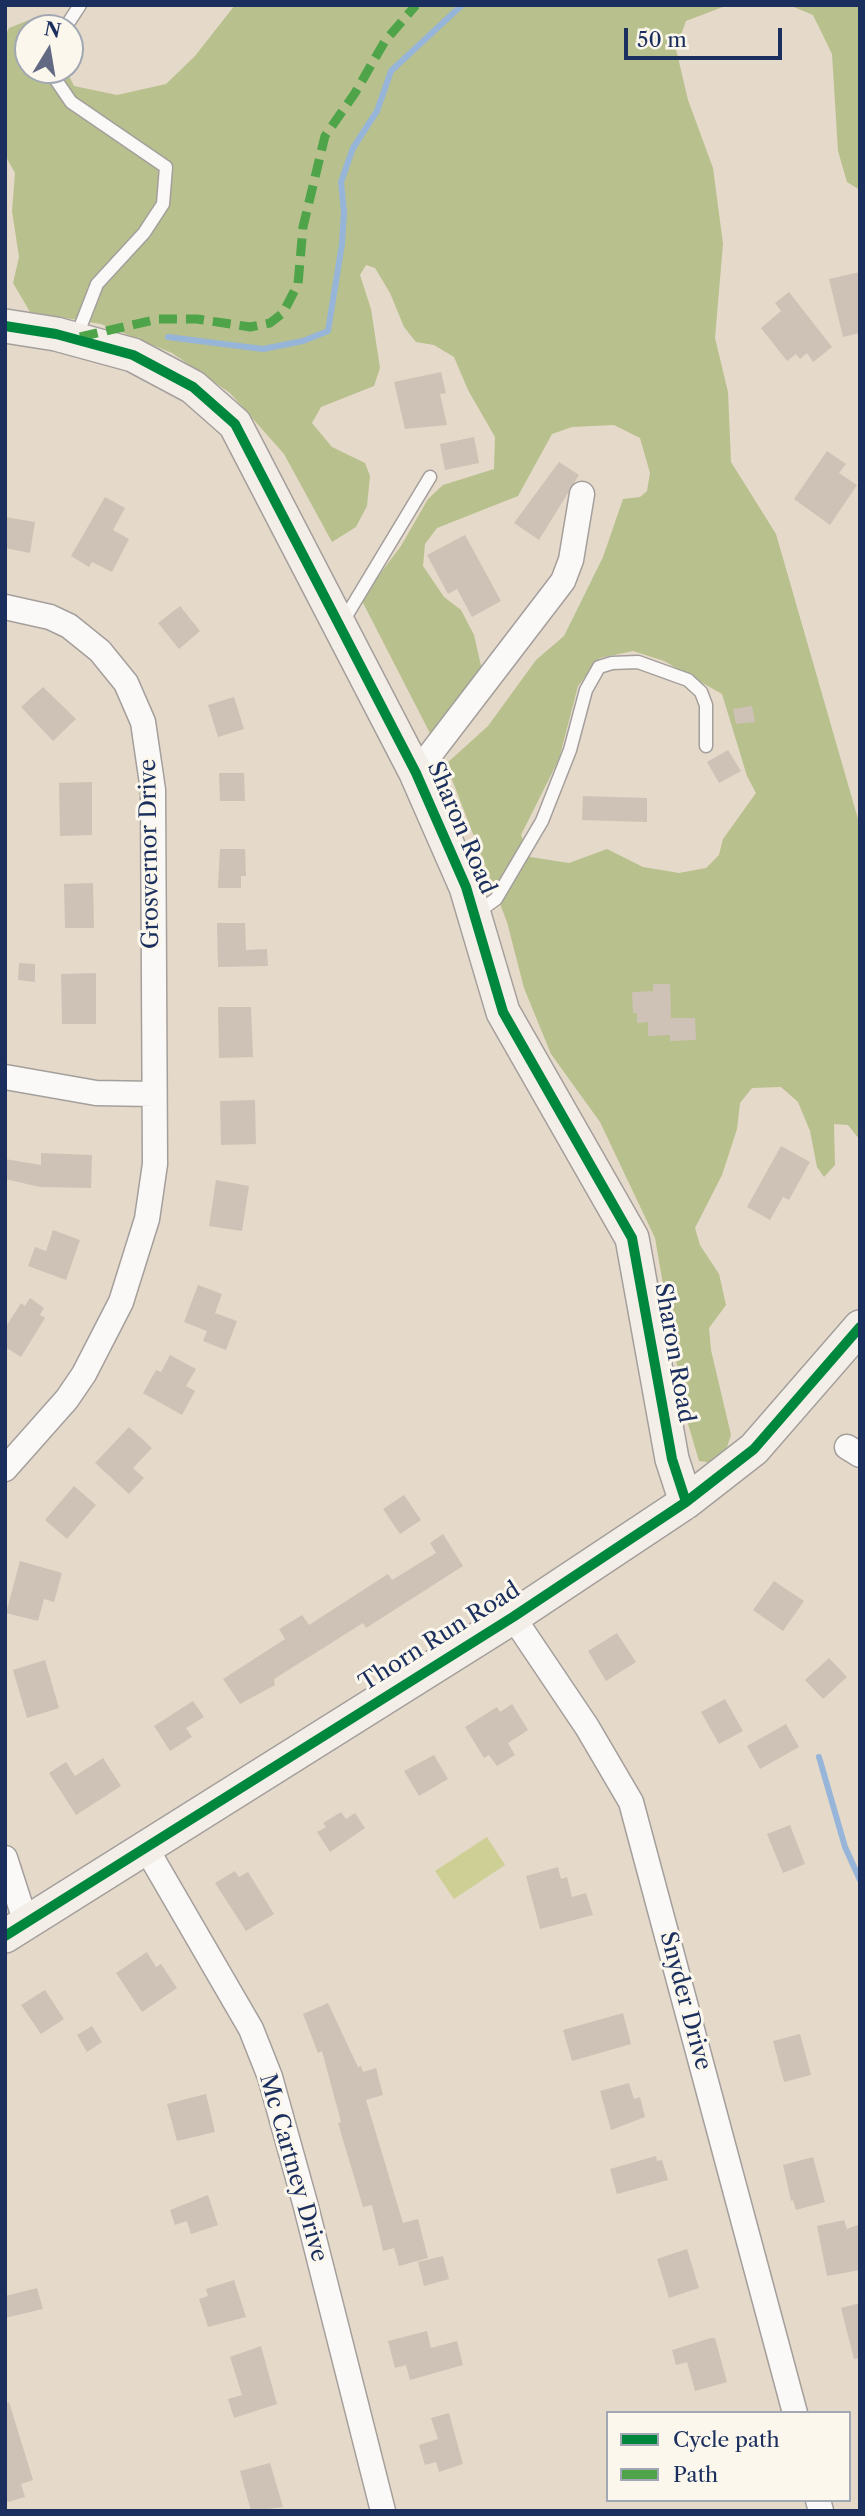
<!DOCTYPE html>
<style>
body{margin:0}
#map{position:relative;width:865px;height:2516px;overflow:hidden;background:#e5d9c9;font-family:"Libre Caslon Text",serif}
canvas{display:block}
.frame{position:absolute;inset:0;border:7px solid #1b2f5e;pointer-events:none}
.legend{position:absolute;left:606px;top:2411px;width:245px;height:91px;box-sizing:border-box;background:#fbf7ec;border:2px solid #a1a7b3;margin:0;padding:9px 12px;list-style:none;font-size:21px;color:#1b2f5e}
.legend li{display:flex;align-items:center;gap:14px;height:35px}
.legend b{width:35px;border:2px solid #a1a7b3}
.north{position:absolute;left:14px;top:14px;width:70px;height:70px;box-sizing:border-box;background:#fbf7ec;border:2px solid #a1a7b3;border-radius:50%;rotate:11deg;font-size:19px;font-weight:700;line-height:28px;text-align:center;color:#1b2f5e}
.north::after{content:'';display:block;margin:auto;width:24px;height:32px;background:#626a83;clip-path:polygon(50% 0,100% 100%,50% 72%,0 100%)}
.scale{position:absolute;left:624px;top:28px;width:158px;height:32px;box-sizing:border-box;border:4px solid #1b2f5e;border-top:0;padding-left:9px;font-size:21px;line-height:24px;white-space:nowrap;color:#1b2f5e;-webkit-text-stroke:5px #fbf7ec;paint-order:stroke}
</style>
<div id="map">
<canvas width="865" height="2516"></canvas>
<div class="frame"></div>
<ul class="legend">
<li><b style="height:9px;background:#00873e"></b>Cycle path</li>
<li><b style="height:9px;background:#4fa44a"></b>Path</li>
</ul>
<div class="north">N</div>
<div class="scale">50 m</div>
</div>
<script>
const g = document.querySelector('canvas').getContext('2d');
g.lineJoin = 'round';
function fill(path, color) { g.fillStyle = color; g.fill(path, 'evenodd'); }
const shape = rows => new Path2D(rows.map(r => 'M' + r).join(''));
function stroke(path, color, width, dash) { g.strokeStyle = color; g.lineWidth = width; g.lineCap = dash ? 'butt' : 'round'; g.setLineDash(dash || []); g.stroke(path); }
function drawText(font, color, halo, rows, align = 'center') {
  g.font = font + ' "Libre Caslon Text",serif'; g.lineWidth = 6; g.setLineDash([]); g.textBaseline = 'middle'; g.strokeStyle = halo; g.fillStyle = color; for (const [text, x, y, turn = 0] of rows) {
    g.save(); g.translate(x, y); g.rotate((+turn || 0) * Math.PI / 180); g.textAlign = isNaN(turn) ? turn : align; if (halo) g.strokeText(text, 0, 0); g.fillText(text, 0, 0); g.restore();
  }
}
fill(shape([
 [487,1837,505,1865,454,1899,435,1871]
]), '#cdcf94');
fill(shape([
 [235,5,728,5,686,21,676,49,688,100,713,168,723,244,715,338,728,392,731,462,776,534,860,826,860,1140,848,1125,834,1124,835,1165,824,1177,817,1167,810,1131,798,1102,781,1087,752,1088,740,1103,737,1129,722,1175,695,1228,700,1245,719,1274,726,1305,709,1328,711,1350,731,1435,725,1453,713,1463,699,1461,686,1417,655,1238,600,1122,551,1054,524,988,507,922,446,764,488,726,536,660,564,636,603,557,623,499,640,497,647,491,650,473,640,438,614,425,572,427,552,434,518,496,437,528,425,544,423,566,444,597,461,610,474,635,482,670,434,741,361,599,401,546,428,499,443,485,494,469,495,437,468,390,454,357,434,345,416,342,404,327,390,293,375,268,366,265,360,275,371,309,380,368,374,386,321,407,312,423,332,447,365,463,370,476,367,506,356,527,332,542,284,454,230,393,172,353,101,324,30,312,13,283,19,257,12,211,15,173,5,155,5,36,9,28,34,18,43,28,28,28,28,70,66,70,74,86,117,95,166,84,195,56],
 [633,651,664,661,722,694,747,776,756,793,723,839,719,855,706,868,679,873,643,867,607,849,569,863,530,857,521,835,559,759,578,686,600,658],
 [789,5,860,5,860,190,847,182,838,151,832,54,813,15]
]), '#b8c08d');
stroke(shape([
 [168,337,263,349,303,341,328,331,342,244,344,212,341,182,353,148,377,111,391,71,462,5],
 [819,1757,845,1847,860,1880]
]), '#97b5d9', 6);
fill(shape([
 [860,272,860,333,843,337,829,279],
 [789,292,832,347,813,362,807,353,800,359,796,354,787,361,761,328,781,311,775,303],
 [441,372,446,393,440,394,447,425,405,429,394,382],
 [474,437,479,463,445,470,440,444],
 [827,451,846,464,839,473,857,485,830,525,794,499],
 [559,462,579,475,539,540,514,523],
 [105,497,125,508,113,530,129,539,112,572,92,562,89,567,71,556],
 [5,517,35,522,30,553,5,548],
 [465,535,501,601,472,617,457,589,448,594,427,555],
 [180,606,200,631,179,649,158,623],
 [43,687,76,719,53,741,21,707],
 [234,697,244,729,218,737,208,705],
 [752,706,755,722,736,724,733,709],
 [728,750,741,771,719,783,707,762],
 [219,773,244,773,245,801,220,801],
 [92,782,92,835,60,836,59,783],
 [583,796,647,798,647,822,582,820],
 [220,849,245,849,246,876,241,876,241,888,218,888],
 [93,883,94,928,65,928,64,884],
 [217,923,245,923,246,950,267,949,268,966,218,967],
 [19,963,35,964,35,982,18,980],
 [96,973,96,1024,62,1024,61,974],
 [653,984,670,984,671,1018,695,1018,696,1040,670,1041,670,1035,648,1036,648,1022,637,1023,637,1013,633,1013,632,992,653,991],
 [218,1007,251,1007,253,1057,219,1058],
 [255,1100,256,1144,221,1145,220,1101],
 [781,1146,810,1162,789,1200,783,1197,770,1220,747,1207],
 [41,1153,92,1155,91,1188,40,1187,5,1179,5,1159,41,1165],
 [216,1180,249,1186,242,1231,209,1226],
 [53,1230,80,1240,66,1280,28,1266,35,1247,46,1251],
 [198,1285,222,1294,215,1313,237,1321,226,1350,203,1341,207,1331,184,1322],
 [30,1298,44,1308,40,1315,45,1318,21,1357,5,1347,5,1328,21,1303,25,1306],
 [170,1355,196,1369,186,1386,195,1391,182,1415,143,1393,156,1370,161,1372],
 [129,1427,152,1448,133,1468,144,1478,129,1494,95,1463],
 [74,1486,96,1505,67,1539,45,1520],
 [404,1495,421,1520,400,1534,383,1509],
 [443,1534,463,1566,366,1628,363,1623,274,1679,275,1685,240,1704,223,1679,285,1639,279,1629,302,1615,309,1625,388,1574,392,1580,436,1553,430,1543],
 [20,1561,62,1573,54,1602,44,1599,38,1621,6,1613],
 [774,1581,804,1601,783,1631,753,1610],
 [617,1633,636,1662,606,1681,588,1651],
 [829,1658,847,1677,823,1699,805,1680],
 [45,1660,59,1708,27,1718,13,1670],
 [725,1699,743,1731,719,1744,701,1712],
 [193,1701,204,1717,186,1728,192,1737,170,1751,154,1726],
 [512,1704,528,1730,508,1743,515,1755,497,1766,489,1755,484,1758,465,1727,497,1707,500,1712],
 [786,1724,799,1747,760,1769,747,1746],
 [434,1755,448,1779,419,1796,404,1771],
 [103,1758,121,1786,76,1815,49,1773,66,1762,75,1776],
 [341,1812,346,1819,355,1813,365,1828,330,1852,317,1832,326,1827,323,1823],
 [790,1825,805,1864,783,1873,767,1834],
 [558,1867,561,1879,567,1877,572,1897,586,1893,593,1915,540,1929,526,1876],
 [235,1871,239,1877,248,1872,274,1914,246,1931,215,1883],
 [147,1952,156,1967,161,1964,177,1988,142,2012,116,1973],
 [45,1990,64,2019,41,2034,21,2005],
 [328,2003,358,2067,361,2066,363,2072,376,2068,383,2095,366,2100,403,2223,418,2219,428,2258,399,2266,394,2248,383,2251,372,2205,363,2207,338,2123,341,2122,322,2051,318,2053,303,2014],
 [623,2013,631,2044,572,2061,563,2030],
 [92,2026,102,2042,87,2052,77,2035],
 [800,2034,811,2075,784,2082,773,2041],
 [629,2083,634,2099,640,2097,645,2117,611,2130,600,2091],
 [206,2094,215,2132,177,2141,167,2104],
 [656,2156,657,2161,662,2160,668,2180,617,2194,610,2169],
 [813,2157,825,2202,796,2210,793,2200,791,2201,783,2165],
 [208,2195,218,2225,191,2234,187,2221,175,2225,170,2210],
 [844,2220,847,2229,860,2224,860,2270,827,2276,817,2226],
 [687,2249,699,2288,669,2298,657,2259],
 [443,2256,449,2279,424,2286,418,2262],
 [234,2280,246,2317,208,2327,199,2299,208,2296,206,2289],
 [37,2288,43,2309,5,2318,5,2296],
 [860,2303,860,2358,854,2359,841,2308],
 [427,2331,431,2348,457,2341,463,2365,410,2380,406,2365,395,2368,388,2341],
 [711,2338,715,2338,727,2382,695,2391,687,2362,676,2365,672,2350],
 [261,2346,277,2404,234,2418,228,2399,242,2395,230,2357],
 [9,2402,33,2480,21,2484,25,2497,5,2503,5,2403],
 [449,2413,463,2464,439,2472,436,2462,425,2465,419,2445,438,2439,431,2418],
 [270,2463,283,2507,251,2511,240,2471]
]), '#cec2b6');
const lane = shape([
 [65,28,80,5],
 [54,70,54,77,71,102,166,167,163,204,144,233,97,284,76,338],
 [342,623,430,477],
 [475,914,496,899,542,821,570,750,586,690,599,667,612,663,638,662,688,680,701,692,706,705,706,746]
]);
const street = shape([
 [5,607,50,617,69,626,100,651,126,683,143,722,153,790,155,1164,147,1219,121,1302,84,1374,67,1399,5,1469],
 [416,773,563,581,571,560,582,494],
 [5,1077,96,1093,153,1094],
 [847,1447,860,1455],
 [513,1617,587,1727,631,1802,795,2413],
 [146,1848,251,2029,270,2077,305,2203,383,2511],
 [5,1858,26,1923],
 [818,2500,821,2511]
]);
const secondary = shape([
 [5,326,56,334,133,355,193,387,235,424,416,773,466,887,503,1012,632,1238,672,1459,686,1502],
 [5,1936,513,1617,686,1502,754,1449,860,1327]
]);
stroke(lane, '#a49f9c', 15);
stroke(street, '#a49f9c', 27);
stroke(secondary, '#a49f9c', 36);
stroke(lane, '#fbf9f7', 12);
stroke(street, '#fbf9f7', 24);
stroke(secondary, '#f3efe8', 33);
stroke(shape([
 [80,337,158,319,197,319,250,327,270,323,283,313,298,284,303,227,325,136,355,93,385,41,416,5]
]), '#4fa44a', 9, [18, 9]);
stroke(shape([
 [5,326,56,334,133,355,193,387,235,424,416,773,466,887,503,1012,632,1238,672,1459,686,1502],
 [5,1936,513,1617,686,1502,754,1449,860,1327]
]), '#00873e', 10);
drawText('23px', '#1b2f5e', '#fbf7ec', [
 ["Sharon Road",461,828,67],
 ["Grosvernor Drive",150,854,-91],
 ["Sharon Road",674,1353,80],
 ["Thorn Run Road",440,1637,-32],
 ["Snyder Drive",685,2001,75],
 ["Mc Cartney Drive",293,2168,74]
]);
</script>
